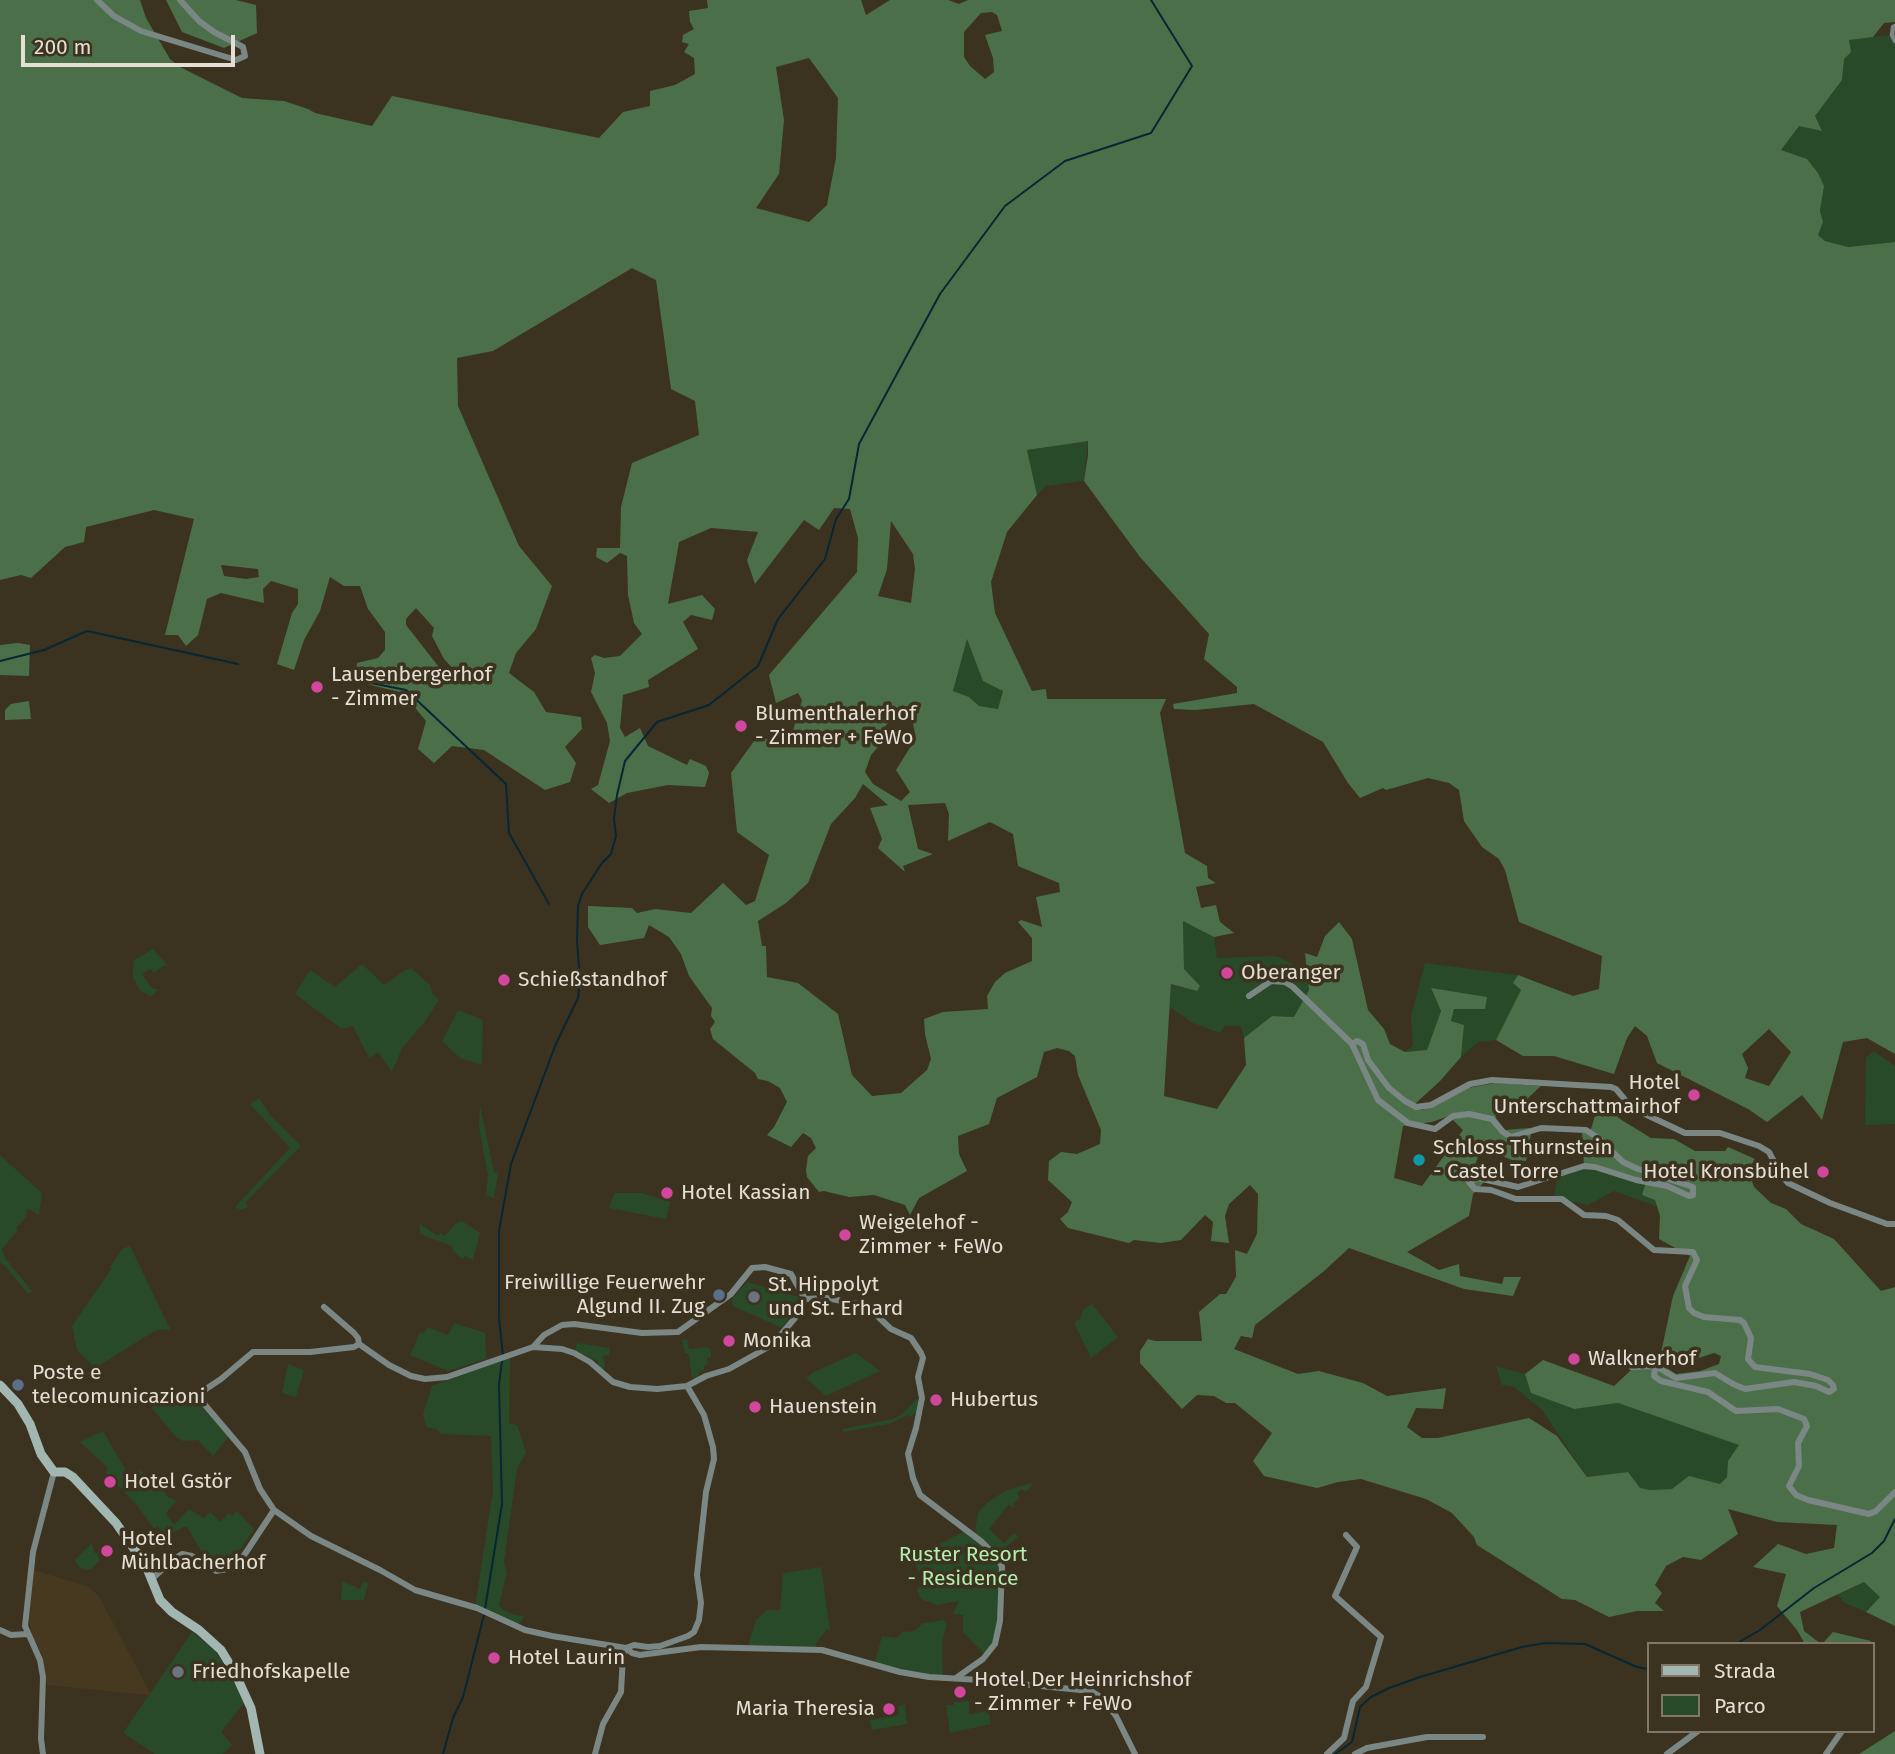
<!DOCTYPE html>
<meta charset="utf-8">
<style>
body{margin:0}
#map{position:relative;width:1895px;height:1754px;overflow:hidden;background:#3c3220;font-family:"Fira Sans",sans-serif}
canvas{display:block}
.legend{position:absolute;left:1647px;top:1642px;width:228px;height:91px;box-sizing:border-box;background:#3c3220;border:2px solid #807768;margin:0;padding:9px 12px;list-style:none;font-size:21px;color:#e5ded3}
.legend li{display:flex;align-items:center;gap:14px;height:35px}
.legend b{width:35px;border:2px solid #807768}
.scale{position:absolute;left:21px;top:35px;width:214px;height:32px;box-sizing:border-box;border:4px solid #e5ded3;border-top:0;padding-left:9px;font-size:21px;line-height:24px;white-space:nowrap;color:#e5ded3;-webkit-text-stroke:5px #3c3220;paint-order:stroke}
</style>
<div id="map">
<canvas width="1895" height="1754"></canvas>
<ul class="legend">
<li><b style="height:9px;background:#a2b6b2"></b>Strada</li>
<li><b style="height:19px;background:#294a28"></b>Parco</li>
</ul>
<div class="scale">200 m</div>
</div>
<script>
const g = document.querySelector('canvas').getContext('2d');
g.lineJoin = 'round';
function fill(path, color) { g.fillStyle = color; g.fill(path, 'evenodd'); }
const shape = rows => new Path2D(rows.map(r => 'M' + r).join(''));
function stroke(path, color, width, dash) { g.strokeStyle = color; g.lineWidth = width; g.lineCap = dash ? 'butt' : 'round'; g.setLineDash(dash || []); g.stroke(path); }
function drawText(font, color, halo, rows, align = 'center') {
  g.font = font + ' "Fira Sans",sans-serif'; g.lineWidth = 7; g.setLineDash([]); g.textBaseline = 'middle'; g.strokeStyle = halo; g.fillStyle = color; for (const [text, x, y, turn = 0] of rows) {
    g.save(); g.translate(x, y); g.rotate((+turn || 0) * Math.PI / 180); g.textAlign = isNaN(turn) ? turn : align; if (halo) g.strokeText(text, 0, 0); g.fillText(text, 0, 0); g.restore();
  }
}
fill(shape([
 [34,1570,89,1587,99,1596,150,1693,148,1695,47,1685,42,1653,33,1637,29,1621]
]), '#473920');
fill(shape([
 [1892,35,1895,41,1895,242,1848,247,1825,241,1818,235,1823,222,1820,211,1824,186,1818,173,1807,159,1781,150,1799,125,1821,131,1815,116,1842,80,1844,59,1849,39],
 [1088,440,1084,481,1046,486,1037,495,1027,450],
 [967,638,983,681,1003,691,998,709,979,706,969,697,953,691],
 [1183,920,1214,937,1217,958,1271,956,1279,957,1306,971,1309,990,1294,1017,1272,1016,1244,1038,1241,1026,1225,1026,1220,1033,1193,1023,1170,1007,1171,984,1197,991,1184,969],
 [153,949,169,967,165,965,154,973,150,969,142,974,152,988,158,990,150,997,140,990,133,978,133,968,134,960],
 [1425,963,1518,975,1513,983,1521,990,1496,1040,1478,1042,1461,1057,1464,1025,1451,1021,1454,1009,1484,1009,1431,989,1441,1011,1427,1050,1405,1052,1413,1046,1411,1016],
 [362,964,384,985,404,971,411,968,429,984,433,994,439,1000,424,1023,402,1048,392,1072,378,1052,369,1058,353,1026,342,1029,295,994,310,970,335,987],
 [458,1010,483,1020,482,1065,460,1058,442,1041],
 [1874,1051,1895,1066,1895,1124,1865,1125,1866,1058],
 [259,1098,270,1115,301,1146,245,1203,248,1207,241,1210,235,1207,290,1148,250,1104],
 [480,1105,494,1173,498,1173,494,1198,486,1195,488,1175,479,1127],
 [0,1155,42,1193,39,1215,27,1208,26,1217,16,1228,18,1230,2,1249,5,1258,32,1291,28,1294,4,1265,0,1263],
 [1581,1166,1646,1182,1655,1200,1656,1206,1614,1191,1588,1205,1554,1198,1557,1175],
 [614,1193,642,1193,670,1202,666,1219,609,1208],
 [462,1221,480,1233,473,1260,465,1256,462,1259,453,1251,452,1246,420,1234,420,1224,438,1236,440,1233,445,1236,456,1223],
 [130,1246,171,1331,163,1329,153,1332,95,1368,77,1350,72,1326,112,1268,110,1267,122,1249],
 [747,1282,799,1297,801,1301,782,1328,733,1306,732,1299],
 [1092,1304,1118,1337,1091,1358,1074,1323,1081,1318,1083,1310],
 [454,1323,485,1333,486,1359,448,1371,410,1355,420,1332,424,1333,427,1327,448,1335],
 [687,1339,689,1349,707,1347,711,1350,711,1357,707,1358,708,1364,704,1366,704,1370,698,1372,699,1377,692,1378,689,1354,685,1353,682,1340],
 [577,1343,610,1348,609,1355,603,1356,605,1366,602,1370,598,1366,598,1361,575,1351],
 [856,1353,880,1371,826,1396,806,1378,814,1372],
 [510,1357,509,1423,517,1425,526,1452,517,1469,504,1561,507,1574,499,1605,503,1610,514,1615,524,1616,518,1626,475,1607,493,1490,491,1436,440,1434,438,1430,426,1427,423,1414,432,1386],
 [288,1364,304,1370,296,1397,282,1393],
 [1496,1366,1525,1374,1532,1393,1574,1409,1618,1403,1740,1445,1728,1461,1727,1477,1720,1484,1689,1477,1672,1489,1650,1490,1640,1488,1628,1472,1587,1477,1542,1410,1514,1387,1502,1385],
 [190,1389,202,1407,229,1436,213,1456,198,1440,183,1441,176,1437,151,1407],
 [917,1399,921,1402,920,1409,911,1417,908,1415,889,1424,844,1432,842,1429,893,1419,902,1414],
 [103,1431,128,1474,138,1470,151,1476,159,1483,168,1497,176,1501,166,1513,174,1525,189,1509,204,1518,210,1512,220,1522,229,1513,232,1516,237,1511,254,1529,233,1560,220,1566,207,1560,186,1526,166,1536,157,1526,154,1529,137,1505,106,1473,108,1468,80,1442],
 [1031,1483,1032,1486,1025,1492,1022,1489,1017,1493,1020,1497,1013,1504,1015,1507,1013,1508,1009,1504,989,1529,1004,1543,1014,1533,1018,1537,997,1554,975,1532,978,1512,987,1503,1005,1491],
 [967,1530,1000,1562,997,1637,986,1656,963,1632,963,1615,953,1614,959,1601,937,1605,921,1599,917,1590,924,1579,911,1558],
 [92,1543,94,1552,98,1555,99,1561,91,1569,85,1570,79,1567,75,1560],
 [821,1567,830,1630,827,1629,816,1643,816,1650,748,1646,756,1620,767,1610,780,1610,783,1573],
 [342,1581,360,1589,364,1581,368,1583,364,1600,341,1600],
 [1864,1582,1880,1597,1866,1612,1845,1603,1838,1595],
 [944,1620,947,1625,942,1642,943,1678,874,1665,882,1636,897,1638,902,1632,914,1631,923,1623],
 [192,1632,214,1649,231,1675,244,1703,221,1732,232,1745,223,1754,155,1754,123,1733],
 [969,1701,969,1714,988,1711,991,1724,950,1733,946,1705,954,1705,954,1702],
 [905,1704,907,1724,872,1730,870,1720,899,1715,898,1706]
]), '#294a28');
fill(shape([
 [0,0,140,0,146,18,170,59,180,67,242,98,284,101,308,109,315,113,372,126,392,96,599,138,623,112,650,106,650,91,675,85,695,74,694,58,684,52,689,44,682,42,683,35,694,29,690,22,689,11,708,8,707,0,861,0,866,15,890,0,948,0,959,4,968,0,1895,0,1895,22,1884,23,1873,37,1849,40,1851,52,1844,59,1842,80,1815,116,1822,131,1799,126,1781,150,1807,159,1818,173,1824,186,1820,211,1823,222,1818,235,1825,241,1848,247,1895,242,1895,1054,1867,1038,1843,1042,1822,1120,1802,1095,1767,1122,1748,1109,1657,1063,1647,1036,1635,1026,1627,1038,1614,1074,1554,1056,1523,1056,1496,1040,1521,990,1513,983,1518,975,1573,996,1599,989,1602,956,1519,922,1505,870,1499,859,1482,847,1464,821,1459,790,1449,783,1428,778,1386,790,1383,788,1360,798,1348,783,1323,742,1254,704,1196,710,1174,709,1173,704,1237,693,1237,687,1204,659,1209,634,1140,557,1084,481,1088,455,1088,441,1027,450,1037,495,1007,532,991,582,995,613,1032,691,1046,689,1047,699,1166,699,1160,713,1185,853,1207,866,1208,878,1216,883,1196,887,1201,908,1216,905,1220,922,1234,933,1214,937,1183,921,1184,969,1200,986,1197,991,1171,984,1164,1096,1217,1109,1246,1065,1244,1038,1272,1016,1294,1017,1309,990,1305,953,1317,957,1325,936,1339,922,1352,939,1368,1010,1384,1029,1390,1044,1405,1052,1427,1050,1441,1011,1431,988,1487,997,1485,1009,1454,1009,1451,1021,1464,1025,1461,1057,1440,1081,1415,1104,1422,1110,1467,1088,1496,1083,1541,1086,1529,1097,1522,1110,1494,1104,1496,1118,1505,1130,1530,1128,1531,1134,1526,1161,1512,1160,1481,1148,1474,1168,1488,1178,1473,1194,1469,1216,1407,1252,1439,1270,1459,1264,1460,1276,1502,1284,1504,1277,1521,1277,1513,1296,1464,1289,1349,1248,1323,1272,1255,1325,1252,1338,1241,1336,1234,1349,1298,1374,1319,1371,1363,1383,1387,1396,1446,1388,1443,1409,1416,1408,1407,1427,1422,1438,1438,1438,1529,1418,1557,1436,1587,1477,1628,1472,1640,1488,1650,1490,1672,1489,1689,1476,1720,1484,1727,1477,1728,1461,1739,1445,1618,1403,1574,1409,1531,1393,1525,1374,1543,1360,1614,1386,1644,1358,1661,1364,1676,1374,1700,1371,1719,1364,1721,1356,1714,1353,1677,1365,1661,1353,1673,1296,1690,1256,1659,1239,1660,1216,1655,1200,1642,1195,1646,1182,1584,1166,1582,1133,1591,1129,1600,1100,1620,1119,1651,1138,1674,1139,1695,1151,1725,1151,1728,1147,1755,1159,1748,1170,1754,1187,1771,1203,1786,1209,1801,1224,1834,1239,1881,1291,1895,1287,1895,1626,1866,1612,1880,1597,1864,1582,1800,1612,1804,1631,1821,1644,1805,1644,1797,1630,1777,1606,1786,1574,1753,1567,1778,1544,1806,1554,1834,1548,1837,1525,1777,1522,1728,1509,1738,1534,1701,1560,1683,1557,1666,1566,1655,1585,1662,1593,1655,1603,1664,1611,1637,1611,1609,1617,1575,1600,1562,1599,1477,1545,1474,1537,1452,1513,1426,1499,1361,1479,1338,1482,1317,1488,1264,1476,1253,1461,1272,1433,1235,1403,1226,1403,1214,1396,1197,1395,1182,1409,1140,1363,1140,1351,1148,1339,1155,1341,1202,1341,1199,1312,1220,1294,1226,1294,1236,1277,1235,1250,1247,1254,1257,1234,1258,1194,1250,1185,1229,1204,1225,1216,1229,1243,1211,1241,1213,1222,1205,1215,1181,1240,1161,1243,1134,1240,1129,1243,1068,1228,1060,1219,1068,1212,1072,1202,1048,1180,1049,1161,1061,1152,1077,1154,1100,1144,1101,1130,1078,1075,1075,1056,1069,1051,1057,1048,1044,1052,1037,1077,997,1098,989,1124,958,1136,959,1154,967,1171,919,1198,910,1215,905,1205,874,1195,849,1197,824,1191,819,1192,807,1177,806,1170,808,1156,816,1148,811,1138,803,1133,791,1147,767,1135,774,1127,787,1102,780,1088,768,1081,758,1079,755,1073,713,1039,710,1029,715,1022,711,1016,712,1008,689,976,681,954,669,937,649,925,644,938,600,945,588,927,588,906,632,908,637,913,655,909,691,913,723,883,746,905,755,901,769,855,737,832,731,773,757,737,789,744,802,700,798,693,776,703,769,675,857,572,858,538,850,509,834,508,819,530,804,520,755,584,747,560,758,532,711,528,679,542,668,604,702,595,715,609,712,620,691,615,683,622,698,649,648,680,649,687,623,695,620,728,625,737,640,728,648,746,687,765,690,759,706,766,709,773,705,787,668,785,627,793,609,803,591,789,598,785,610,741,607,723,591,692,595,673,591,658,595,655,604,658,620,656,642,634,634,623,628,595,627,556,620,553,607,563,596,557,597,548,620,548,621,507,632,463,699,435,695,401,671,389,656,280,632,268,493,351,457,358,458,406,519,546,552,586,536,629,516,653,509,673,534,692,546,712,581,717,582,729,565,747,576,763,570,782,545,790,484,750,452,746,434,763,418,749,426,721,403,693,355,681,357,663,378,658,385,650,385,632,368,609,360,586,344,586,330,577,320,611,304,640,294,670,277,664,292,613,298,604,298,589,271,581,263,589,264,603,221,593,207,599,198,635,186,646,178,635,165,635,194,519,154,510,86,527,84,542,65,547,31,578,21,575,0,580],
 [992,12,997,15,1002,31,985,35,993,58,994,72,985,79,970,66,964,57,964,32,981,13],
 [809,58,838,98,836,158,827,205,809,222,756,208,779,174,784,120,776,67],
 [891,521,913,554,915,569,911,603,878,596,887,569],
 [221,565,258,569,259,577,246,579,224,576],
 [416,608,434,628,432,636,444,659,457,673,454,683,442,671,406,625,406,619],
 [967,639,983,681,1003,691,998,709,979,706,969,697,953,691],
 [901,707,912,719,916,738,896,770,910,792,901,801,873,784,865,772,871,755,884,740,884,728],
 [863,784,888,805,870,808,882,839,878,848,905,872,903,866,933,854,918,849,908,805,945,803,949,814,948,841,990,822,1013,834,1018,866,1059,883,1060,892,1036,897,1042,927,1021,920,1018,922,1032,938,1032,961,1005,973,995,982,987,996,988,1009,943,1012,924,1019,925,1034,931,1059,927,1070,901,1093,872,1096,852,1075,838,1014,798,983,767,977,766,946,762,946,758,921,786,903,808,883,831,824,855,798],
 [1769,1029,1791,1052,1769,1086,1745,1078,1748,1068,1742,1054],
 [1449,1116,1463,1130,1422,1186,1394,1178,1403,1126,1432,1122],
 [166,0,236,0,256,5,257,33,224,48,182,32],
 [18,643,30,645,29,676,0,675,0,645],
 [29,701,31,719,5,720,5,710,11,704],
 [1833,1632,1871,1641,1870,1644,1822,1644],
 [1895,1731,1895,1754,1859,1754]
]), '#4b7049');
stroke(shape([
 [0,661,44,650,87,631,238,664],
 [351,679,406,690,506,784,509,833,549,904],
 [503,1356,499,1317,499,1231,511,1164,555,1046,578,998,580,979,577,941,578,906,582,894,602,863,611,854,616,836,614,819,617,795,625,761,657,722,709,705,758,666,778,619,825,559,836,519,849,499,859,444,940,294,1005,206,1065,161,1151,133,1192,66,1151,0],
 [485,1609,502,1504,499,1385,502,1361],
 [1736,1644,1760,1630,1814,1588,1872,1553,1884,1541,1895,1519],
 [443,1754,453,1718,463,1697,484,1615],
 [1335,1754,1352,1742,1360,1707,1371,1697,1389,1688,1420,1677,1522,1647,1545,1643,1585,1644,1637,1667,1648,1669]
]), '#062734', 2);
stroke(shape([
 [1895,26,1893,27,1892,35,1895,41]
]), '#7a8784', 4.5);
stroke(shape([
 [97,0,114,16,141,31,236,60,245,56,243,47,214,32,199,21,180,0],
 [1249,996,1271,981,1285,982,1293,987,1352,1044,1378,1100,1408,1123,1435,1129,1453,1116,1469,1114,1492,1119,1503,1132,1511,1137,1541,1128,1586,1130,1598,1138,1623,1162,1638,1169,1693,1187,1693,1195,1689,1196,1667,1186,1636,1180,1595,1167,1584,1166,1518,1187,1478,1178,1469,1182,1475,1189,1491,1190,1516,1199,1562,1199,1584,1215,1606,1216,1618,1220,1654,1250,1693,1252,1697,1260,1685,1286,1689,1308,1694,1313,1704,1317,1740,1320,1744,1323,1751,1338,1748,1359,1755,1367,1810,1374,1828,1380,1833,1385,1834,1389,1829,1392,1816,1386,1794,1382,1745,1389,1733,1384,1715,1373,1676,1378,1659,1368,1655,1369,1654,1376,1661,1381,1708,1392,1736,1411,1778,1409,1804,1419,1807,1426,1798,1443,1799,1466,1789,1486,1796,1495,1808,1500,1869,1514,1876,1511,1895,1492],
 [1352,1044,1357,1041,1363,1044,1368,1060,1389,1088,1405,1101,1416,1107,1431,1105,1470,1084,1492,1080,1611,1087,1616,1089,1632,1108,1685,1133,1720,1133,1759,1146,1769,1152,1781,1175,1788,1183,1830,1203,1887,1224,1895,1224],
 [324,1307,354,1333,358,1338,359,1344],
 [359,1344,389,1365,411,1376,425,1379,447,1377,533,1347,544,1335,562,1325,574,1324,642,1333,678,1332,731,1294,752,1268,765,1267,791,1274,805,1299,826,1298,858,1304,872,1311,891,1329,911,1338,921,1353,923,1358,918,1377,922,1398,916,1428,908,1454,913,1478,920,1495,982,1542,998,1558,1002,1567,1000,1621,995,1644,983,1659,956,1678],
 [533,1347,562,1349,574,1353,590,1362,613,1382,630,1387,657,1389,687,1386],
 [1632,1367,1650,1366,1657,1368],
 [274,1510,311,1536,380,1570,415,1590,477,1608,525,1630,552,1636,626,1648,632,1653,640,1655,701,1647,822,1650,900,1672,929,1677,980,1680,1091,1691,1101,1697,1116,1716,1135,1754],
 [151,1580,171,1561,182,1554,192,1556,216,1571,233,1568,239,1563,274,1510,260,1489,245,1452,205,1405,200,1393,221,1379,253,1352,310,1352,354,1347,359,1344],
 [0,1630,11,1635,27,1634],
 [626,1648,634,1645,648,1647,660,1646,688,1636,694,1632,699,1620,701,1603,697,1575,706,1492,714,1459,713,1447,704,1415,687,1386,706,1376,729,1369,772,1345,795,1318,805,1299],
 [43,1754,41,1739,43,1677,40,1660,25,1626,33,1552,54,1472],
 [595,1754,603,1724,621,1692,623,1655,626,1648],
 [1327,1754,1344,1738,1353,1701,1366,1687,1381,1637,1335,1596,1357,1547,1346,1535],
 [1355,1754,1367,1748,1427,1737,1483,1737],
 [1667,1754,1698,1731],
 [1826,1754,1842,1731]
]), '#7a8784', 6);
stroke(shape([
 [0,1385,18,1404,30,1424,41,1454,54,1472,65,1472,73,1477,116,1523,146,1566,160,1600,172,1612,199,1630,221,1650,235,1673,251,1708,260,1754]
]), '#a2b6b2', 9);
for (const [x, y, r, color] of [
 [317,687,7,"#d1479c"],
 [741,726,7,"#d1479c"],
 [1227,973,7,"#d1479c"],
 [504,980,7,"#d1479c"],
 [1694,1095,7,"#d1479c"],
 [1419,1160,7,"#0f9aa8"],
 [1823,1172,7,"#d1479c"],
 [667,1193,7,"#d1479c"],
 [845,1235,7,"#d1479c"],
 [719,1295,7,"#5c6f8a"],
 [754,1297,7,"#6b7280"],
 [729,1341,7,"#d1479c"],
 [1574,1359,7,"#d1479c"],
 [18,1385,7,"#5c6f8a"],
 [936,1400,7,"#d1479c"],
 [755,1407,7,"#d1479c"],
 [110,1482,7,"#d1479c"],
 [107,1551,7,"#d1479c"],
 [494,1658,7,"#d1479c"],
 [178,1672,7,"#6b7280"],
 [960,1692,7,"#d1479c"],
 [889,1709,7,"#d1479c"]
]) { const dot = new Path2D(); dot.arc(x, y, r, 0, 2 * Math.PI); g.fillStyle = color; g.fill(dot); stroke(dot, '#3c3220', 2.5); }
drawText('21px', '#e5ded3', '#3c3220', [
 ["Lausenbergerhof",331,675],
 ["- Zimmer",331,699],
 ["Blumenthalerhof",755,714],
 ["- Zimmer + FeWo",755,738],
 ["Oberanger",1241,973],
 ["Schießstandhof",518,980],
 ["Hotel",1680,1083,"right"],
 ["Unterschattmairhof",1680,1107,"right"],
 ["Schloss Thurnstein",1433,1148],
 ["- Castel Torre",1433,1172],
 ["Hotel Kronsbühel",1809,1172,"right"],
 ["Hotel Kassian",681,1193],
 ["Weigelehof -",859,1223],
 ["Zimmer + FeWo",859,1247],
 ["Freiwillige Feuerwehr",705,1283,"right"],
 ["Algund II. Zug",705,1307,"right"],
 ["St. Hippolyt",768,1285],
 ["und St. Erhard",768,1309],
 ["Monika",743,1341],
 ["Walknerhof",1588,1359],
 ["Poste e",32,1373],
 ["telecomunicazioni",32,1397],
 ["Hubertus",950,1400],
 ["Hauenstein",769,1407],
 ["Hotel Gstör",124,1482],
 ["Hotel",121,1539],
 ["Mühlbacherhof",121,1563],
 ["Hotel Laurin",508,1658],
 ["Friedhofskapelle",192,1672],
 ["Hotel Der Heinrichshof",974,1680],
 ["- Zimmer + FeWo",974,1704],
 ["Maria Theresia",875,1709,"right"]
], 'left');
drawText('21px', '#b2eeae', '#3c3220', [
 ["Ruster Resort",963,1555],
 ["- Residence",963,1579]
]);
</script>
